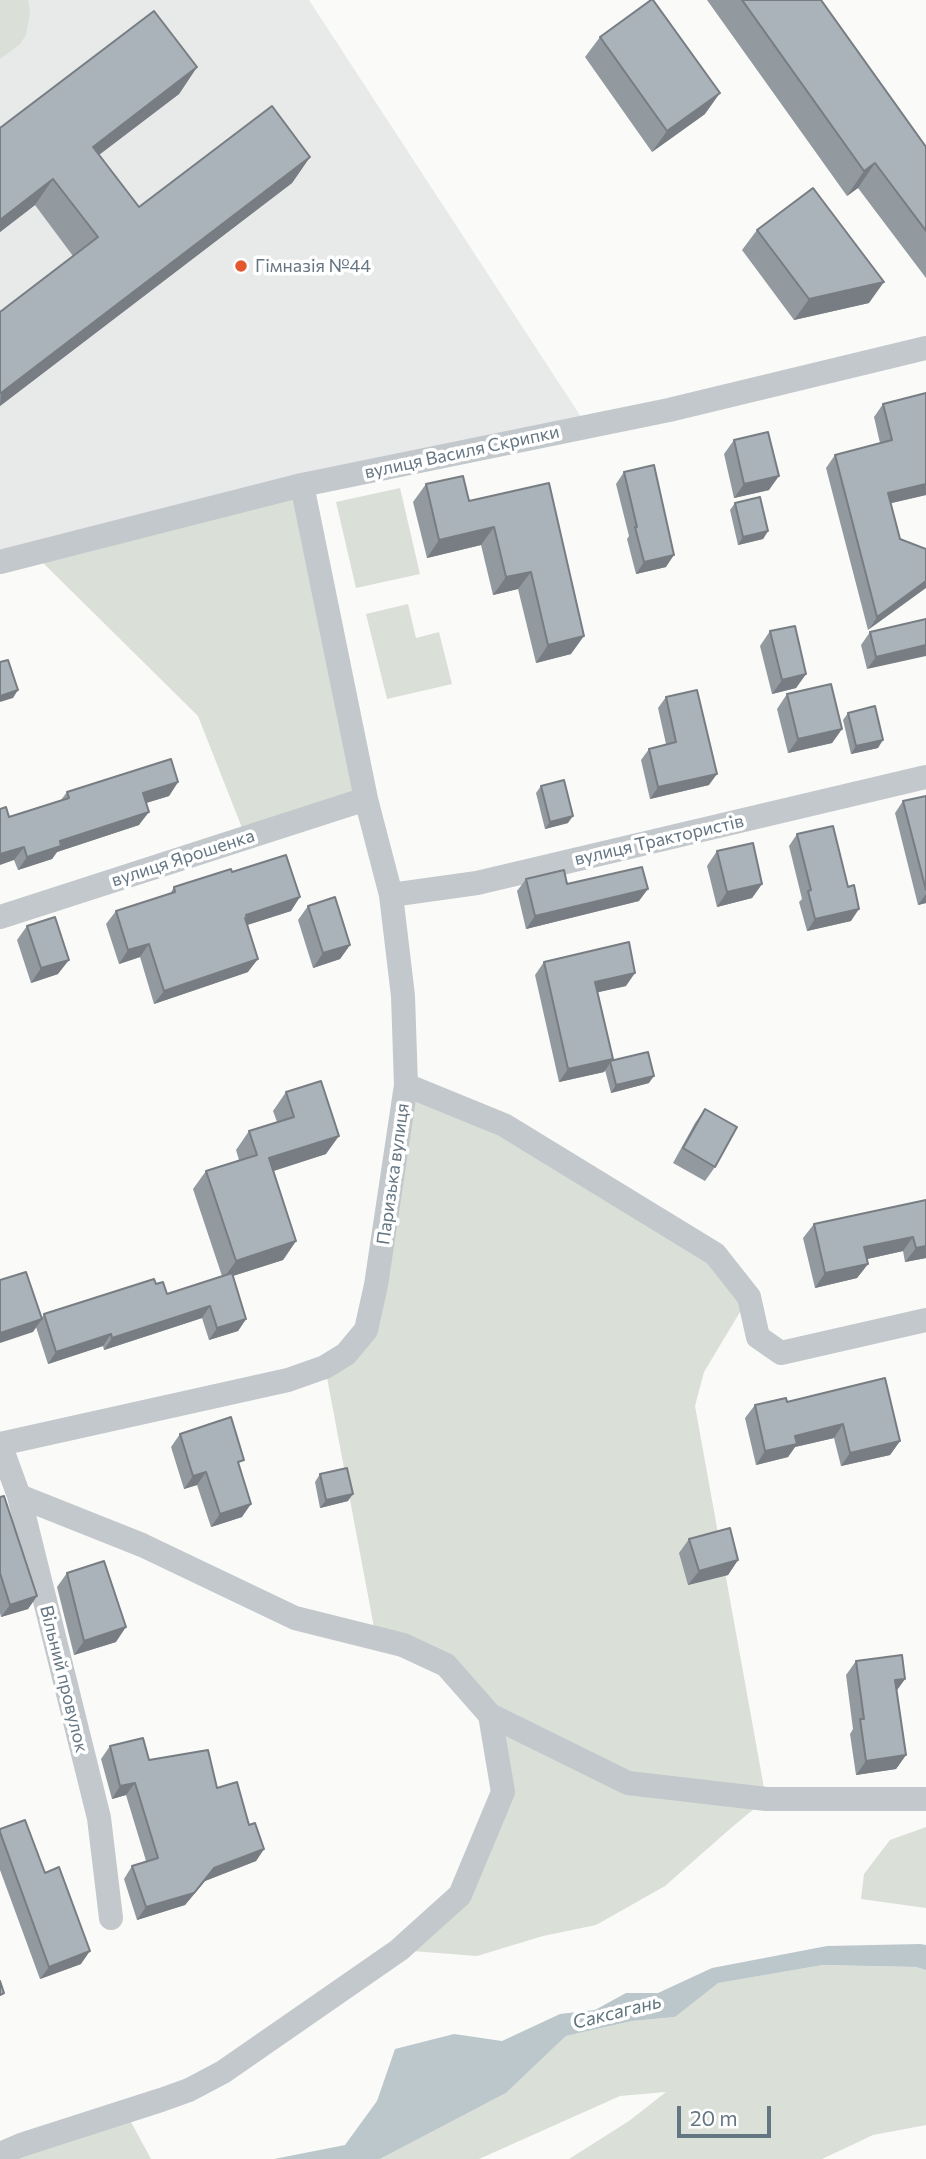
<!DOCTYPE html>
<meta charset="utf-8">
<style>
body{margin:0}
#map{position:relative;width:926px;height:2159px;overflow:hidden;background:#fafaf8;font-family:Commissioner,sans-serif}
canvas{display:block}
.scale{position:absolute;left:677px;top:2106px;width:94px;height:32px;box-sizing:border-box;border:4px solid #657683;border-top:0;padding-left:9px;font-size:21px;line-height:24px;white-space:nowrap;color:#657683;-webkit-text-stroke:5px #fff;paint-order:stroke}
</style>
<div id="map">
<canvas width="926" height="2159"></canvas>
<div class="scale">20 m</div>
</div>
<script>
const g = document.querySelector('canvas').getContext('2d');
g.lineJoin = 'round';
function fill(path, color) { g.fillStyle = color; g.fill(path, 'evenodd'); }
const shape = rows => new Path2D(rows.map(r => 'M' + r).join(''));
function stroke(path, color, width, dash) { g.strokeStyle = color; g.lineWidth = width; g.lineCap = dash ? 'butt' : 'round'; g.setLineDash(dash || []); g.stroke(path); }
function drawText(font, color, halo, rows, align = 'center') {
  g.font = font + ' Commissioner,sans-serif'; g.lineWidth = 7; g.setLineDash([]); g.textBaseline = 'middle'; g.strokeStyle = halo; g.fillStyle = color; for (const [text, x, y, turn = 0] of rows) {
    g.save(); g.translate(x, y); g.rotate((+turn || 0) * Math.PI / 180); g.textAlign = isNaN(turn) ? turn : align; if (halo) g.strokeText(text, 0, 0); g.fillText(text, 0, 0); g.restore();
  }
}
fill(shape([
 [0,0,309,0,587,426,0,562]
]), '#e8e9e9');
fill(shape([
 [0,0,28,0,30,12,26,35,20,44,0,59],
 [302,485,366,799,246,838,198,716,34,554],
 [400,488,420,574,356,588,336,502],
 [408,604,416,638,439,632,452,684,387,699,366,614],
 [406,1085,715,1254,749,1297,704,1372,695,1406,766,1799,731,1828,665,1886,596,1925,543,1936,477,1956,399,1950,460,1895,503,1792,489,1715,446,1665,376,1638,325,1367,366,1330],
 [926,1827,926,1908,861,1899,864,1874,890,1840],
 [823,1965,916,1967,926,1970,926,2125,873,2135,822,2159,569,2159,629,2121,666,2092,620,2096,479,2159,380,2159,506,2093,566,2036,632,2021,675,2017,717,1983],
 [125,2111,151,2159,0,2159]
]), '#dadfd7');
fill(shape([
 [920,1944,926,1945,926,1970,916,1967,823,1965,718,1983,675,2017,632,2021,566,2036,506,2093,380,2159,274,2159,345,2145,377,2101,395,2049,454,2034,502,2041,560,2014,595,2010,626,1993,658,1993,712,1968,827,1946]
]), '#bbc7cb');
stroke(shape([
 [0,562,302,485,669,410,926,348],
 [391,895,477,883,926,777],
 [0,917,366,799],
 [406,1085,504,1125,715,1254,749,1297,758,1337,781,1353,926,1320],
 [490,1715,628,1783,766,1799,926,1799],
 [111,1918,99,1818,19,1496,0,1444,288,1380,325,1367,346,1354,366,1330,376,1285,406,1085,403,996,391,895,366,799,302,485],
 [0,2154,21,2145,161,2100,189,2090,223,2072,399,1950,460,1895,503,1792,490,1715,446,1665,403,1645,295,1618,142,1545,19,1496]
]), '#c3c8cc', 24);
fill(shape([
 [707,0,821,0,926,147,926,278,858,188,847,196],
 [600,37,705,114,652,152,585,57],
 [197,67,179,94,99,155,139,207,310,157,292,183,0,406,0,312,73,256,35,205,0,232,0,128],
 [757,230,869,303,794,320,742,250],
 [926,393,926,495,891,503,900,539,926,549,868,630,826,468,835,455,880,443,874,417,883,404],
 [734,440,769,490,734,498,724,454],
 [624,472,666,567,636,574,627,539,629,536,616,484],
 [549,483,571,654,536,663,518,589,493,595,481,545,427,558,413,502,426,484,469,501],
 [735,503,768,531,763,539,738,545,730,510],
 [926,619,867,669,861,645,870,632],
 [770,631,806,674,796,688,772,694,760,646],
 [787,694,842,729,832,743,788,753,777,709],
 [666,697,709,785,650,799,641,760,649,749,666,744,658,708],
 [848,713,878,748,851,754,843,720],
 [178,782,169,796,146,803,139,825,57,852,52,859,18,870,14,860,9,817,61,800,67,792],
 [541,786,568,823,545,829,536,793],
 [926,796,926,903,918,905,895,813,903,801],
 [797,834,851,921,807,931,799,902,802,899,789,846],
 [717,851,762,884,752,898,717,907,707,866],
 [232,872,291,911,247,925,248,972,154,1004,140,957,119,964,106,924,116,911,170,894,174,887],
 [526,879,567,884,639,901,526,929,517,891],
 [308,906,350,945,340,959,313,968,298,920],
 [27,926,58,974,31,983,17,940],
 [544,962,626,986,598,992,613,1059,612,1061,649,1083,611,1093,605,1070,604,1072,559,1082,535,975],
 [286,1092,326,1154,274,1171,296,1241,283,1260,233,1276,246,1319,238,1331,209,1340,202,1318,104,1350,103,1346,48,1364,36,1327,33,1332,44,1314,156,1284,167,1294,222,1276,193,1189,206,1171,239,1160,236,1150,249,1131,277,1122,273,1111],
 [705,1109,715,1167,705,1181,673,1163,695,1123],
 [926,1200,926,1258,905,1262,903,1251,867,1259,868,1264,857,1278,815,1288,803,1238,814,1224],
 [787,1402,900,1441,890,1455,841,1466,834,1438,795,1447,788,1457,756,1465,745,1418,755,1405],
 [180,1434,242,1517,211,1527,197,1485,184,1489,171,1447],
 [320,1474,348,1501,320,1508,315,1482],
 [0,1497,37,1596,28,1609,1,1617,0,1613],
 [689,1539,738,1560,728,1575,688,1585,679,1553],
 [67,1573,116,1642,74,1655,57,1587],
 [856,1661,905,1679,896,1691,906,1755,896,1769,856,1775,850,1734,853,1729,846,1675],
 [110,1746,149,1760,217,1788,249,1825,264,1849,256,1861,205,1881,185,1905,137,1920,124,1879,132,1866,146,1861,126,1795,112,1799,101,1759],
 [0,1829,45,1873,81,1964,40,1979,0,1870]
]), '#929a9f');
fill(shape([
 [197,67,179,94,75,173,93,147],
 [720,93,705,114,652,152,667,131],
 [310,157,292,183,0,406,1,393],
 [875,163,858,188,847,196,864,171],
 [53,179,35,205,0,232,0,220],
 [884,282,869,303,794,320,809,299],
 [779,476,769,490,734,498,744,484],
 [926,484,926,495,879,506,888,493],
 [494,527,481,545,427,558,439,540],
 [768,531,763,539,738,545,743,537],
 [674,555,666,567,636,574,644,562],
 [531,572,518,589,493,595,506,577],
 [926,581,926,588,868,630,877,617],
 [584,636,571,654,536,663,548,645],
 [926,645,926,656,867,669,876,657],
 [806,674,796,688,772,694,782,680],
 [18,690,13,698,0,702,0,696],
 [842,729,832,743,788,753,798,739],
 [883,740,878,748,851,754,856,746],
 [717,774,709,785,650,799,658,787],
 [178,782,169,796,133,807,143,793],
 [149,812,139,825,57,852,52,859,18,870,27,857,60,841],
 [573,816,568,823,545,829,550,822],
 [24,847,14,860,0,865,0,854],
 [762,884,752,898,717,907,727,892],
 [648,889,639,901,526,929,535,916],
 [926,894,926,903,918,905],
 [300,897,291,911,241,927,246,915],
 [859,909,851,921,807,931,815,919],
 [149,944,140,957,119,964,128,950],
 [350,945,340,959,313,968,323,953],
 [258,959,248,972,154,1004,164,991],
 [69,960,58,974,31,983,41,968],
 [635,973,626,986,586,995,595,982],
 [613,1059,604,1072,559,1082,568,1069],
 [654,1076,649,1083,611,1093,616,1085],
 [339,1136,326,1154,257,1176,269,1158],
 [913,1237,903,1251,854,1262,864,1247],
 [296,1241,283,1260,223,1279,236,1261],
 [926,1246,926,1258,905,1262,916,1248],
 [868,1264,857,1278,815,1288,825,1273],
 [210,1306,202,1318,104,1350,112,1338],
 [42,1319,33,1332,0,1343,0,1333],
 [246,1319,238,1331,209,1340,217,1328],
 [111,1334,103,1346,48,1364,56,1352],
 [843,1424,834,1438,795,1447,788,1457,756,1465,765,1451,795,1436],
 [900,1441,890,1455,841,1466,850,1453],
 [206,1472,197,1485,184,1489,193,1476],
 [353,1494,348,1501,320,1508,326,1500],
 [251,1504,242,1517,211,1527,220,1514],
 [738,1560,728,1575,688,1585,699,1571],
 [37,1596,28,1609,1,1617,10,1605],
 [126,1627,116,1642,74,1655,84,1641],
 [905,1679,895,1693,895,1680],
 [906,1755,896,1769,856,1775,866,1761],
 [135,1783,126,1795,112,1799,120,1786],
 [264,1849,256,1861,205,1881,185,1905,137,1920,146,1907,214,1868],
 [90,1951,81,1964,40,1979,49,1967]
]), '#777d82');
const building = shape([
 [651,0,653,0,720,93,667,131,600,37,651,0],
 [742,0,821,0,926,147,926,231,875,163,864,171,742,0],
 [154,11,197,67,93,147,139,207,272,106,310,157,1,393,0,392,0,312,98,237,53,179,0,220,0,128,154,11],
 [813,188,884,282,809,299,757,230,813,188],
 [926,393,926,484,888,493,900,539,926,549,926,581,877,617,835,455,892,440,883,404,926,393],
 [768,432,779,476,744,484,734,440,768,432],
 [654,465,674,555,644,562,635,527,637,527,624,472,654,465],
 [463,476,469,501,549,483,584,636,548,645,531,572,506,577,494,527,439,540,426,484,463,476],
 [760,497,768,531,743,537,735,503,760,497],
 [926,619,926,645,876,657,870,632,926,619],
 [795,626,806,674,782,680,770,631,795,626],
 [8,660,18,690,0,696,0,662,8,660],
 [831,684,842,729,798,739,787,694,831,684],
 [697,690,717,774,658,787,649,749,676,742,666,697,697,690],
 [875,706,883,740,856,746,848,713,875,706],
 [171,759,178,782,143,793,149,812,60,841,61,846,27,857,24,847,0,854,0,809,6,807,9,817,69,798,67,792,171,759],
 [564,780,573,816,550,822,541,786,564,780],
 [926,796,926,890,903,801,926,796],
 [833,826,848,887,854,885,859,909,815,919,808,891,811,890,797,834,833,826],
 [753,843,762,884,727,892,717,851,753,843],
 [286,855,300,897,246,915,247,918,245,918,258,959,164,991,149,944,128,950,116,911,175,892,174,887,231,869,232,872,286,855],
 [642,867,648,889,535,916,526,879,564,870,567,884,642,867],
 [335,897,350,945,323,953,308,906,335,897],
 [55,917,69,960,41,968,27,926,55,917],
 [629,942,635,973,595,982,613,1059,568,1069,544,962,629,942],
 [648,1052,654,1076,616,1085,610,1061,648,1052],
 [321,1081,339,1136,269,1158,296,1241,236,1261,206,1171,257,1155,249,1131,294,1117,286,1092,321,1081],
 [705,1109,737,1127,715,1167,683,1148,705,1109],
 [926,1200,926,1246,916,1248,913,1237,864,1247,868,1264,825,1273,814,1224,926,1200],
 [26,1272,42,1319,0,1333,0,1280,26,1272],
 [232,1273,246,1319,217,1328,210,1306,112,1338,111,1334,56,1352,44,1314,154,1279,156,1284,163,1282,167,1294,232,1273],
 [885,1378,900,1441,850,1453,843,1424,795,1436,797,1444,765,1451,755,1405,786,1398,787,1402,885,1378],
 [231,1417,244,1460,238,1462,251,1504,220,1514,206,1472,193,1476,180,1434,231,1417],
 [347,1468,353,1494,326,1500,320,1474,347,1468],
 [4,1496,37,1596,10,1605,0,1573,0,1497,4,1496],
 [730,1528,738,1560,699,1571,689,1539,730,1528],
 [104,1561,126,1627,84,1641,67,1573,104,1561],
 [902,1655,905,1679,895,1680,906,1755,866,1761,860,1719,864,1719,856,1661,902,1655],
 [143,1738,149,1760,208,1750,217,1788,237,1782,249,1825,255,1823,264,1849,214,1868,194,1893,146,1907,132,1866,158,1858,135,1783,120,1786,110,1746,143,1738],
 [25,1820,45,1873,59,1867,90,1951,49,1967,0,1832,0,1829,25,1820],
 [0,1981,4,1993,0,1995,0,1981]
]);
fill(building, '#aab3b9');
stroke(building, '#777d82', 2);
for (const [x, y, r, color] of [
 [241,266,7,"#e4572e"]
]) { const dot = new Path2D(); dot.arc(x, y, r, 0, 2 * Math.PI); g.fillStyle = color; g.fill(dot); stroke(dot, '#fff', 2.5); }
drawText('18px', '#657683', '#fff', [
 ["Гімназія №44",255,266]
], 'left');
drawText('18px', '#657683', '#fff', [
 ["вулиця Василя Скрипки",462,452,-12],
 ["вулиця Трактористів",659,840,-13],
 ["вулиця Ярошенка",183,858,-18],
 ["Паризька вулиця",393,1174,-82],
 ["Вільний провулок",64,1679,76]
]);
drawText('italic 19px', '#60757c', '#fff', [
 ["Саксагань",617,2012,-14]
]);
</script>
